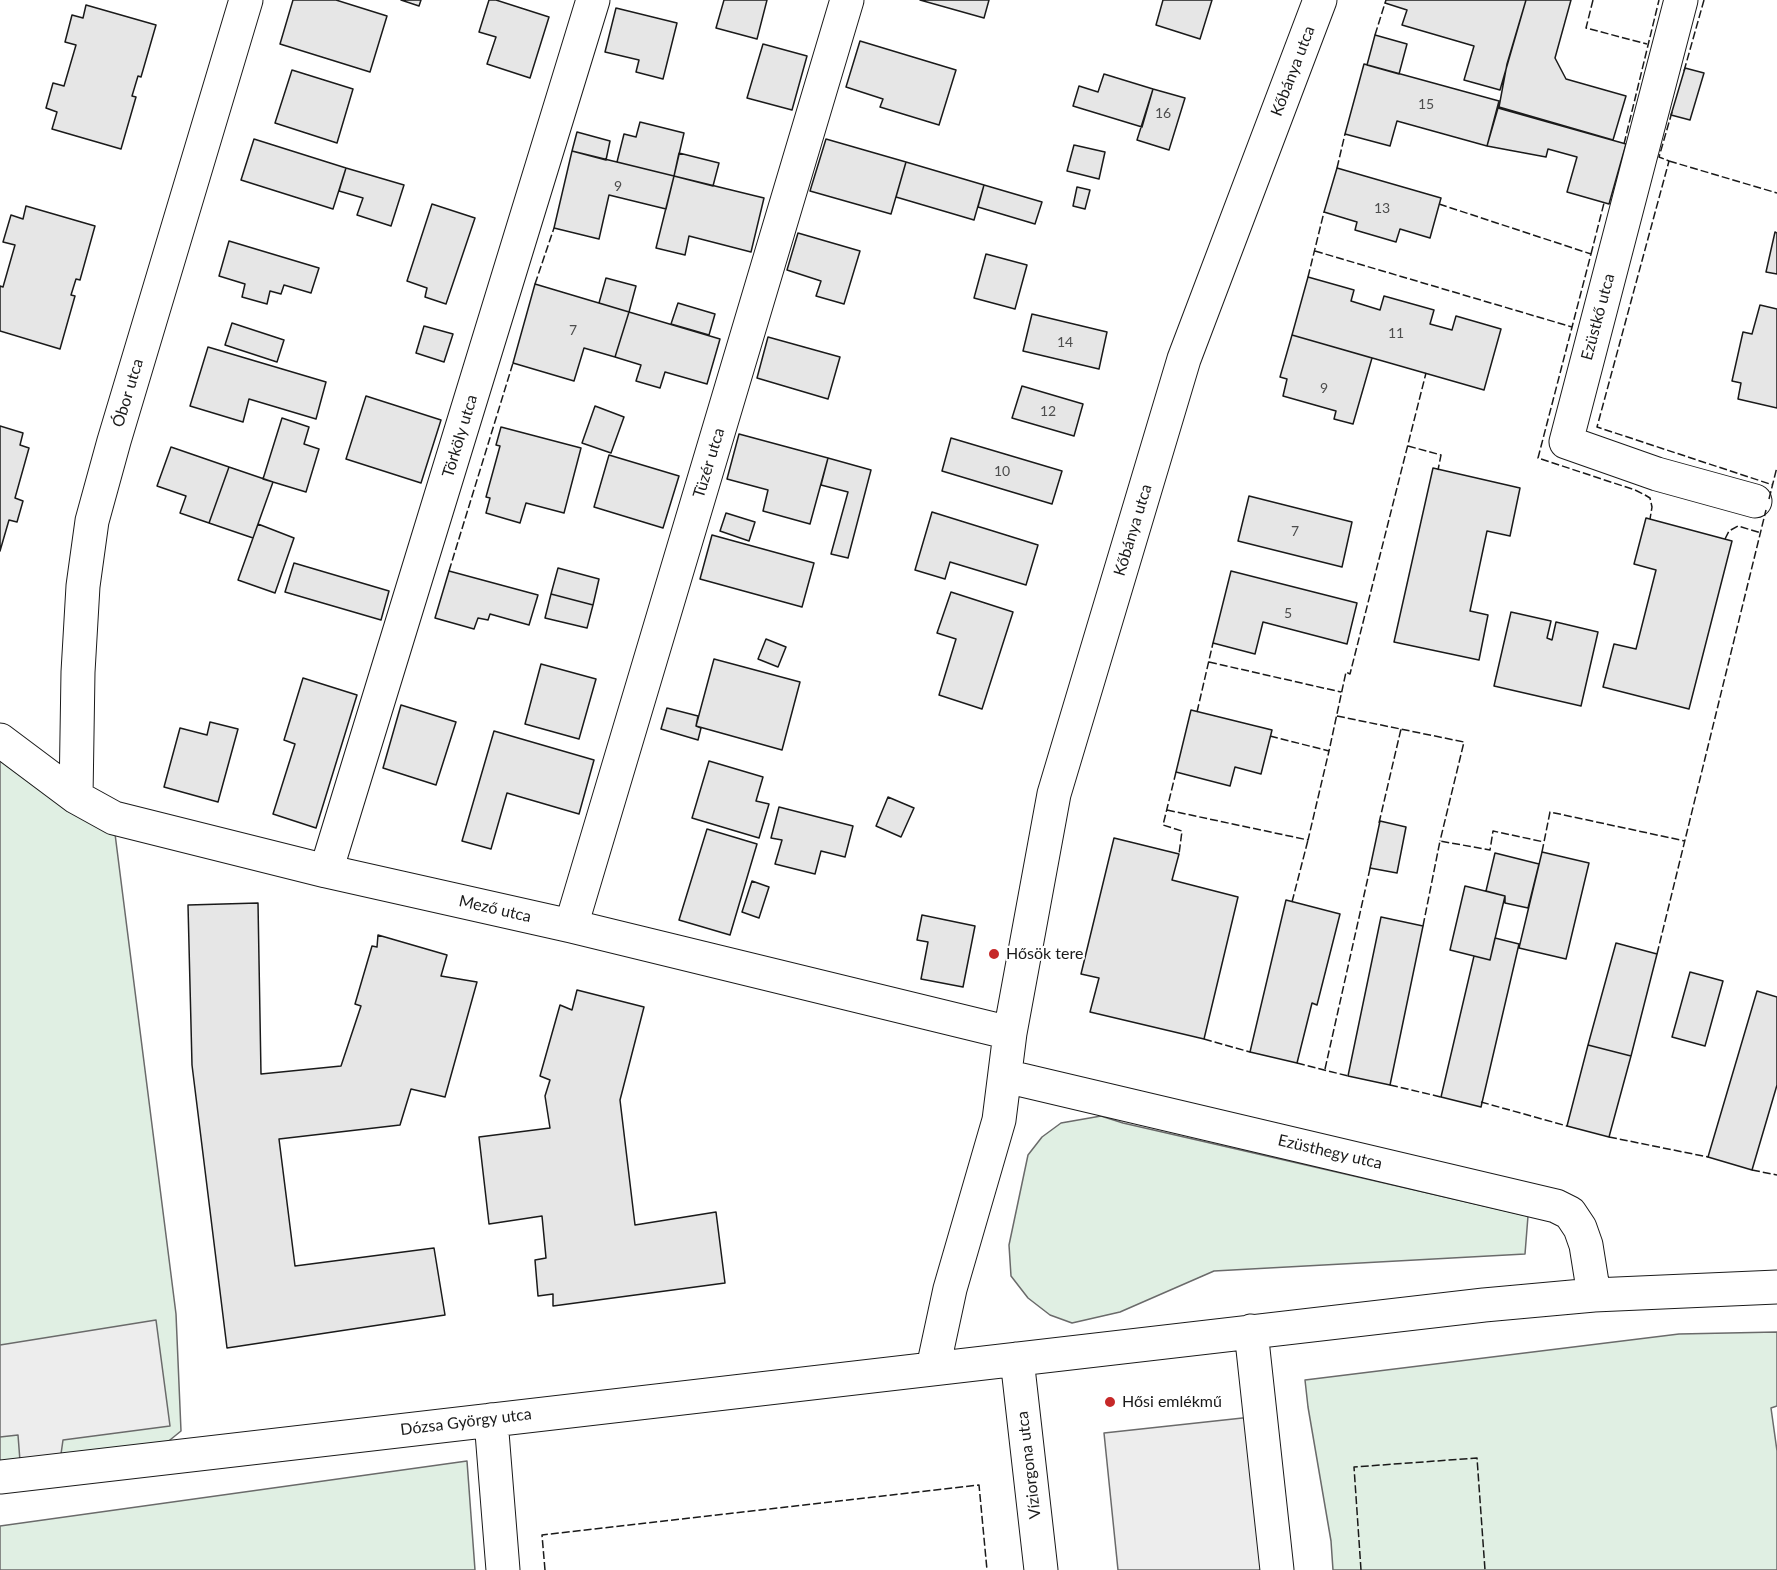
<!DOCTYPE html>
<meta charset="utf-8">
<style>
body{margin:0}
canvas{display:block;background:#fff}
</style>
<canvas width="1777" height="1570"></canvas>
<script>
const g = document.querySelector('canvas').getContext('2d');
g.lineJoin = 'round';
function fill(path, color) { g.fillStyle = color; g.fill(path, 'evenodd'); }
const shape = rows => new Path2D(rows.map(r => 'M' + r).join(''));
function stroke(path, color, width, dash) { g.strokeStyle = color; g.lineWidth = width; g.lineCap = dash ? 'butt' : 'round'; g.setLineDash(dash || []); g.stroke(path); }
function drawText(font, color, halo, rows, align = 'center') {
  g.font = font + ' Lato,sans-serif'; g.lineWidth = 4.5; g.setLineDash([]); g.textBaseline = 'middle'; g.strokeStyle = halo; g.fillStyle = color; for (const [text, x, y, turn = 0] of rows) {
    g.save(); g.translate(x, y); g.rotate((+turn || 0) * Math.PI / 180); g.textAlign = isNaN(turn) ? turn : align; if (halo) g.strokeText(text, 0, 0); g.fillText(text, 0, 0); g.restore();
  }
}
const green = shape([
 [0,742,113,818,176,1314,181,1431,143,1462,0,1476,0,742],
 [1101,1116,1123,1123,1528,1216,1525,1254,1214,1271,1120,1312,1072,1323,1050,1315,1028,1298,1011,1276,1009,1245,1028,1155,1042,1137,1061,1123,1101,1116],
 [1777,1332,1777,1406,1771,1408,1777,1451,1777,1570,1333,1570,1331,1541,1308,1407,1305,1380,1679,1334,1777,1332],
 [467,1461,475,1570,0,1570,0,1526,467,1461]
]);
fill(green, '#e0efe3');
stroke(green, '#6a6a6a', 1.5);
const parking = shape([
 [156,1320,170,1426,63,1440,61,1454,20,1461,18,1435,0,1437,0,1345,156,1320],
 [1261,1416,1277,1570,1118,1570,1104,1433,1261,1416]
]);
fill(parking, '#ededed');
stroke(parking, '#6a6a6a', 1.5);
const building = shape([
 [293,0,336,0,387,16,370,72,280,44,293,0],
 [401,0,421,0,419,6,401,0],
 [489,0,496,0,549,17,530,78,487,64,496,37,479,32,489,0],
 [724,0,767,0,757,39,716,28,724,0],
 [920,0,989,0,984,18,920,0],
 [1163,0,1212,0,1200,39,1156,25,1163,0],
 [1386,0,1526,0,1500,90,1464,80,1474,46,1402,25,1407,10,1385,3,1386,0],
 [1526,0,1571,0,1555,58,1566,79,1626,96,1613,140,1499,107,1507,64,1526,0],
 [86,5,156,25,141,77,138,76,132,96,136,97,121,149,52,129,57,112,46,108,53,83,64,86,76,45,65,42,72,15,83,18,86,5],
 [616,8,677,23,663,79,636,72,639,60,605,52,616,8],
 [1375,35,1407,44,1399,74,1367,65,1375,35],
 [860,41,956,70,939,125,880,107,883,99,846,87,860,41],
 [763,44,807,56,792,110,747,98,763,44],
 [1364,64,1499,101,1487,146,1397,121,1390,146,1345,134,1364,64],
 [1685,68,1704,73,1690,120,1671,115,1685,68],
 [292,70,353,89,337,143,275,123,292,70],
 [1104,74,1153,89,1142,127,1073,106,1079,86,1098,92,1104,74],
 [1153,89,1185,98,1169,150,1137,140,1153,89],
 [1498,108,1626,144,1609,204,1567,192,1577,157,1548,149,1546,157,1487,146,1498,108],
 [640,122,684,133,674,176,617,162,624,134,636,137,640,122],
 [577,132,610,141,606,160,572,151,577,132],
 [254,139,346,168,333,209,241,180,254,139],
 [826,139,906,162,891,214,810,191,826,139],
 [1074,145,1105,152,1099,179,1067,171,1074,145],
 [572,151,674,176,666,209,609,195,599,239,554,228,572,151],
 [679,153,719,163,713,186,674,176,679,153],
 [906,162,984,185,974,220,896,197,906,162],
 [346,168,404,185,391,226,357,215,363,198,339,191,346,168],
 [1337,168,1441,198,1430,238,1400,229,1396,242,1355,230,1357,222,1324,212,1337,168],
 [674,176,764,198,751,252,689,236,685,255,656,248,674,176],
 [984,185,1042,202,1035,224,978,207,984,185],
 [1077,187,1090,190,1085,209,1073,206,1077,187],
 [432,204,475,218,446,304,425,297,427,288,407,281,432,204],
 [26,206,95,226,80,280,76,279,71,295,75,296,60,349,0,331,0,286,3,287,15,245,3,242,11,215,23,219,26,206],
 [1775,232,1777,233,1777,274,1766,272,1775,232],
 [798,233,860,251,844,304,816,296,821,281,787,270,798,233],
 [229,241,319,268,311,293,284,285,281,294,270,291,267,304,242,297,245,284,219,276,229,241],
 [986,254,1027,265,1015,309,974,298,986,254],
 [1308,277,1354,290,1351,301,1380,310,1384,296,1434,310,1430,324,1452,330,1456,316,1501,329,1484,390,1292,335,1308,277],
 [606,278,636,286,629,312,599,303,606,278],
 [535,284,629,312,615,357,584,348,574,381,513,363,535,284],
 [678,303,715,314,709,335,671,324,678,303],
 [1760,305,1777,309,1777,408,1738,399,1741,383,1732,381,1743,332,1752,334,1760,305],
 [629,312,720,339,707,384,665,372,660,388,636,381,641,365,615,357,629,312],
 [1032,314,1107,332,1099,369,1023,351,1032,314],
 [232,323,284,340,277,362,225,345,232,323],
 [424,326,453,334,444,362,416,353,424,326],
 [1292,335,1372,358,1353,424,1334,419,1336,411,1283,396,1287,379,1280,377,1292,335],
 [768,337,840,357,828,399,757,378,768,337],
 [208,347,326,382,316,419,249,399,243,422,190,406,208,347],
 [1022,386,1083,404,1074,436,1012,418,1022,386],
 [366,396,441,420,421,483,346,459,366,396],
 [595,406,624,417,611,453,582,443,595,406],
 [282,418,309,427,304,444,319,449,306,492,263,479,282,418],
 [0,426,23,433,20,445,29,448,15,498,23,501,17,522,9,520,0,551,0,426],
 [501,427,581,448,564,513,526,503,520,523,486,513,490,498,486,497,500,446,496,445,501,427],
 [739,434,828,458,810,524,763,511,768,490,727,479,739,434],
 [951,438,1062,471,1052,504,942,471,951,438],
 [171,447,229,467,209,523,180,513,186,496,157,486,171,447],
 [609,455,679,476,663,528,594,507,609,455],
 [828,458,871,470,848,558,831,554,848,492,821,485,828,458],
 [229,467,273,482,253,538,209,523,229,467],
 [1433,468,1520,488,1510,536,1487,531,1470,611,1488,615,1479,660,1394,642,1433,468],
 [1249,496,1352,522,1342,567,1238,541,1249,496],
 [932,512,1038,545,1026,585,950,562,945,579,915,570,932,512],
 [726,513,755,522,749,541,720,531,726,513],
 [1646,518,1732,541,1689,709,1603,687,1614,644,1636,649,1656,570,1634,564,1646,518],
 [258,524,294,538,275,593,238,580,258,524],
 [712,535,814,563,802,607,700,579,712,535],
 [294,563,389,591,381,620,285,592,294,563],
 [558,568,599,579,593,605,551,594,558,568],
 [449,571,538,595,529,625,490,614,488,620,478,618,474,629,435,618,449,571],
 [1231,571,1357,603,1347,644,1263,622,1255,654,1213,643,1231,571],
 [951,592,1013,612,982,709,939,695,956,639,937,633,951,592],
 [551,594,593,605,587,628,545,618,551,594],
 [1511,612,1551,621,1547,638,1552,640,1556,622,1598,632,1581,706,1494,686,1511,612],
 [766,639,786,647,778,667,758,659,766,639],
 [714,659,800,682,782,750,696,726,714,659],
 [541,664,596,679,579,739,525,724,541,664],
 [303,678,357,695,316,828,273,814,295,744,284,740,303,678],
 [401,705,456,722,436,785,383,768,401,705],
 [667,708,698,716,696,726,701,728,698,740,661,729,667,708],
 [1191,710,1272,730,1261,774,1235,767,1230,786,1176,772,1191,710],
 [210,722,238,729,218,802,164,787,180,728,207,735,210,722],
 [494,731,594,760,579,814,507,793,491,849,462,841,494,731],
 [709,761,763,777,756,801,769,804,759,838,692,818,709,761],
 [888,797,914,808,901,837,876,826,888,797],
 [779,807,853,826,845,857,821,851,815,874,775,864,782,840,771,838,779,807],
 [1380,821,1406,827,1397,873,1370,868,1380,821],
 [707,829,757,844,730,935,679,920,707,829],
 [1114,838,1179,854,1172,880,1238,897,1204,1039,1090,1012,1099,978,1081,974,1114,838],
 [1542,852,1589,863,1566,959,1519,948,1542,852],
 [1495,853,1539,864,1528,908,1505,903,1505,896,1486,891,1495,853],
 [752,881,769,887,759,918,742,912,752,881],
 [1465,886,1505,896,1490,960,1450,950,1465,886],
 [1286,900,1340,914,1317,1005,1312,1003,1297,1063,1250,1052,1286,900],
 [258,903,261,1074,341,1066,361,1006,355,1004,372,946,377,947,378,935,447,955,441,976,477,982,445,1097,411,1089,400,1125,279,1139,295,1266,434,1248,445,1315,227,1348,192,1065,188,905,258,903],
 [922,915,975,926,963,987,921,979,928,942,917,940,922,915],
 [1381,917,1423,926,1390,1085,1348,1076,1381,917],
 [1495,938,1519,944,1481,1107,1441,1097,1474,956,1490,960,1495,938],
 [1616,943,1657,954,1631,1056,1588,1045,1616,943],
 [1690,972,1723,981,1705,1046,1672,1037,1690,972],
 [577,990,644,1007,620,1100,635,1225,716,1212,725,1283,553,1306,553,1294,538,1296,535,1260,546,1258,542,1216,489,1224,479,1137,550,1128,545,1096,550,1080,540,1076,560,1005,572,1010,577,990],
 [1757,991,1777,997,1777,1085,1752,1170,1708,1157,1757,991],
 [1588,1045,1631,1056,1609,1137,1567,1126,1588,1045]
]);
fill(building, '#e6e6e6');
stroke(building, '#1a1a1a', 1.5);
const minor = shape([
 [1681,0,1566,442,1657,474,1755,501],
 [0,740,76,797,114,818,326,871,571,926,1010,1033],
 [76,797,78,672,83,586,92,521,114,441,246,0],
 [326,871,593,0],
 [571,926,847,0],
 [1005,1076,1556,1206,1570,1213,1580,1228,1586,1245,1594,1295],
 [1251,1331,1277,1570],
 [1017,1359,1041,1570],
 [933,1368,950,1289,999,1120,1010,1033,1054,794,1184,359,1320,0],
 [491,1420,503,1570],
 [0,1477,1484,1305,1594,1295,1777,1287]
]);
stroke(minor, '#1a1a1a', 35);
stroke(minor, '#fff', 33);
stroke(shape([
 [1593,0,1586,28,1647,44],
 [1375,35,1385,3],
 [1684,71,1704,0],
 [1672,112,1659,157,1669,161,1597,427,1773,485],
 [1624,144,1659,0],
 [1669,161,1777,193],
 [1337,168,1345,134],
 [1439,204,1591,254,1538,458,1635,490,1645,495,1650,498,1652,507,1650,519],
 [1315,251,1572,327],
 [1591,254,1604,203],
 [1308,277,1324,212],
 [535,284,554,228],
 [1408,446,1441,455,1438,470],
 [1769,499,1777,467],
 [1725,539,1729,531,1738,526,1761,533],
 [449,571,513,363],
 [1209,662,1341,692],
 [1197,712,1213,643],
 [1337,716,1464,742,1440,841],
 [1270,736,1329,751,1346,672,1350,674,1426,373],
 [1176,772,1163,825,1182,831,1179,854],
 [1167,810,1308,840,1329,751],
 [1379,823,1401,729],
 [1542,852,1550,812,1685,841],
 [1292,902,1308,840],
 [1423,926,1440,841,1490,850,1493,831,1544,842],
 [1657,954,1766,510],
 [1204,1039,1250,1052],
 [1297,1063,1348,1076],
 [1325,1069,1371,864],
 [1390,1085,1441,1097],
 [1481,1102,1567,1126],
 [1609,1137,1708,1157],
 [1752,1170,1777,1175],
 [545,1570,542,1535,979,1485,987,1570],
 [1361,1570,1354,1467,1477,1458,1485,1570]
]), '#1a1a1a', 1.5, [8, 3]);
for (const [x, y, r, color] of [
 [994,954,6,"#c62828"],
 [1110,1402,6,"#c62828"]
]) { const dot = new Path2D(); dot.arc(x, y, r, 0, 2 * Math.PI); g.fillStyle = color; g.fill(dot); stroke(dot, '#fff', 2); }
drawText('14px', '#4d4d4d', null, [
 ["15",1426,104],
 ["16",1163,113],
 ["9",618,186],
 ["13",1382,208],
 ["7",573,330],
 ["11",1396,333],
 ["14",1065,342],
 ["9",1324,388],
 ["12",1048,411],
 ["10",1002,471],
 ["7",1295,531],
 ["5",1288,613]
]);
drawText('16px', '#1a1a1a', '#fff', [
 ["Kőbánya utca",1293,71,-69],
 ["Ezüstkő utca",1598,317,-75],
 ["Óbor utca",128,393,-73],
 ["Törköly utca",460,436,-73],
 ["Tüzér utca",709,463,-73],
 ["Kőbánya utca",1133,530,-73],
 ["Mező utca",495,909,13],
 ["Ezüsthegy utca",1330,1152,13],
 ["Dózsa György utca",466,1422,-7],
 ["Víziorgona utca",1029,1465,-97]
]);
drawText('16px', '#1a1a1a', '#fff', [
 ["Hősök tere",1006,954],
 ["Hősi emlékmű",1122,1402]
], 'left');
</script>
